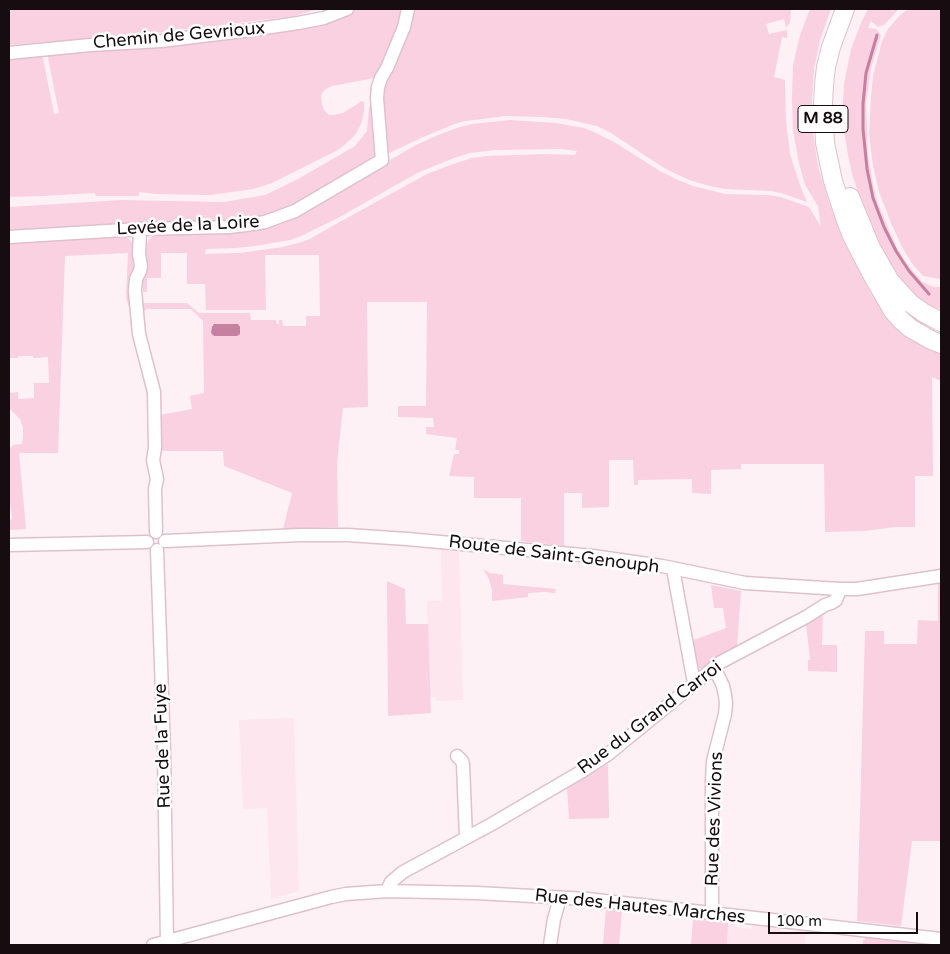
<!DOCTYPE html>
<meta charset="utf-8">
<style>
body{margin:0}
#map{position:relative;width:950px;height:954px;overflow:hidden;background:#fdf1f6;font-family:"Varela Round",sans-serif}
canvas{display:block}
.frame{position:absolute;inset:0;border:10px solid #170d11;pointer-events:none}
.scale{position:absolute;left:768px;top:912px;width:150px;height:22px;box-sizing:border-box;border:2px solid #170d11;border-top:0;padding-left:6px;font-size:15px;line-height:18px;white-space:nowrap;color:#170d11;-webkit-text-stroke:4px #fff;paint-order:stroke}
</style>
<div id="map">
<canvas width="950" height="954"></canvas>
<div class="frame"></div>
<div class="scale">100 m</div>
</div>
<script>
const g = document.querySelector('canvas').getContext('2d');
g.lineJoin = 'round';
function fill(path, color) { g.fillStyle = color; g.fill(path, 'evenodd'); }
const shape = rows => new Path2D(rows.map(r => 'M' + r).join(''));
function stroke(path, color, width, dash) { g.strokeStyle = color; g.lineWidth = width; g.lineCap = dash ? 'butt' : 'round'; g.setLineDash(dash || []); g.stroke(path); }
function drawText(font, color, halo, rows, align = 'center') {
  g.font = font + ' "Varela Round",sans-serif'; g.lineWidth = 5; g.setLineDash([]); g.textBaseline = 'middle'; g.strokeStyle = halo; g.fillStyle = color; for (const [text, x, y, turn = 0] of rows) {
    g.save(); g.translate(x, y); g.rotate((+turn || 0) * Math.PI / 180); g.textAlign = isNaN(turn) ? turn : align; if (halo) g.strokeText(text, 0, 0); g.fillText(text, 0, 0); g.restore();
  }
}
fill(shape([
 [441,550,459,552,463,700,436,701,436,697,430,697,427,601,442,601],
 [294,718,299,891,271,899,267,808,243,809,239,720],
 [728,923,733,923,737,927,751,929,753,925,779,928,782,932,792,933,796,930,806,931,805,945,727,945]
]), '#fee6ef');
fill(shape([
 [9,9,319,9,294,16,148,34,9,45],
 [357,9,404,9,397,35,374,78,332,86,326,89,322,93,321,97,322,104,324,110,329,115,333,115,343,113,362,101,364,102,364,112,361,124,357,132,353,137,342,147,334,152,272,183,253,189,211,195,155,194,139,192,139,196,96,196,95,193,43,196,9,197,9,57,39,55,43,58,54,114,59,113,48,58,49,53,314,23],
 [412,9,791,9,790,23,786,28,784,19,766,24,769,34,787,30,787,38,782,37,774,77,785,80,786,121,790,154,800,185,807,202,781,193,771,191,725,189,710,186,689,180,664,168,611,133,597,126,566,119,543,117,506,116,466,121,457,123,421,138,387,154,384,97,386,84],
 [810,9,831,9,820,40,814,69,812,98,812,127,818,166,829,202,846,246,872,295,885,313,941,350,941,381,932,377,933,476,915,476,915,527,896,527,864,531,825,532,824,464,741,464,741,469,711,470,711,494,692,493,692,479,638,480,638,485,634,485,633,460,609,460,609,507,582,508,582,493,564,493,564,544,565,546,521,541,521,498,474,498,474,477,449,476,454,454,459,454,459,450,455,450,457,438,426,434,426,427,434,427,433,418,398,417,398,406,426,406,427,302,367,302,368,407,343,408,337,463,338,527,283,529,292,493,224,466,223,451,161,451,160,415,192,409,190,396,204,393,203,321,191,309,147,309,144,311,143,303,187,303,199,313,250,313,251,320,276,320,277,324,279,324,279,320,282,320,283,326,306,326,306,316,320,316,319,255,265,255,266,310,206,310,205,284,187,284,187,253,161,253,161,278,147,278,147,292,143,292,143,275,146,249,148,241,152,236,154,235,304,210,416,145,438,135,457,128,472,124,510,120,556,123,584,128,598,134,614,142,660,171,676,179,693,186,725,194,767,195,781,197,809,207,821,227,818,206,805,185,799,163,793,131,792,98,793,65,800,35],
 [562,149,577,151,575,155,545,154,488,156,472,158,453,164,427,174,327,229,310,239,298,243,283,247,239,253,205,254,206,249,236,248,255,246,290,240,301,236,338,218,417,173,454,158,470,153,495,150],
 [868,9,899,9,884,25,878,27,871,21,868,28,876,29,881,35,871,68,866,103,868,155,873,184,877,201,889,230,897,248,907,264,922,282,934,287,941,287,941,309,931,308,920,302,899,279,880,247,865,213,852,174,848,155,844,131,843,102,844,84,851,49,861,23],
 [908,9,941,9,941,279,940,279,923,276,913,265,902,247,891,223,879,192,873,166,869,134,871,97,873,76,882,41,888,29,900,15],
 [372,102,376,159,276,214,224,223,111,224,9,232,9,207,121,200,224,202,265,195,298,179,355,146,367,131,369,107],
 [125,235,131,241,134,247,132,309,130,310,126,298,128,253,65,256,58,453,19,453,26,529,9,530,9,522,12,518,9,494,9,449,13,445,22,444,23,437,23,428,20,419,9,408,9,393,18,392,18,399,34,398,34,383,49,383,48,357,33,358,33,356,18,356,18,358,9,358,9,240],
 [483,569,490,573,503,575,503,584,556,589,555,593,544,592,528,593,528,597,492,601,492,590,489,579],
 [387,581,405,589,406,624,428,624,431,713,388,716],
 [938,583,941,583,941,841,912,841,901,926,857,921,865,631,884,631,884,644,917,644,918,620,938,621],
 [711,585,741,591,737,646,701,669,696,666,691,641,726,628,723,608,714,608],
 [823,612,822,645,837,645,837,672,808,671,808,660,810,660,806,624,808,623,808,621],
 [608,764,609,818,569,819,567,788],
 [606,909,622,911,619,945,603,945],
 [693,919,728,923,727,945,691,945],
 [865,937,880,939,935,945,863,945,863,940,865,940]
]), '#f9d1e1');
fill(shape([
 [214,324,238,324,240,327,240,334,237,336,214,336,211,333,212,327]
]), '#c5819f');
stroke(shape([
 [877,35,866,73,863,104,863,129,867,169,873,198,884,227,896,251,909,271,929,294]
]), '#c5819f', 3);
const minor = shape([
 [9,53,90,45,161,41,251,30,298,23,324,18,347,9],
 [140,229,139,254,141,266,140,271,136,279,135,291,139,334,154,392,155,448,153,460,157,479,155,489,156,532],
 [9,237,140,229,229,227,246,225,265,222,295,211,382,160,377,98,378,87,381,78,387,68,404,27,408,9],
 [165,541,300,535,348,535,407,539,593,556,662,566,745,583,840,589,857,589,941,576],
 [9,545,147,542],
 [157,550,164,752,167,942],
 [673,569,694,683],
 [457,756,462,761,463,765,466,838],
 [387,891,391,882,403,872,492,824,584,770,607,755,721,662,806,617,825,605,831,603,836,600,840,589],
 [712,913,712,781,713,761,725,714,726,704,725,695,723,686,714,667],
 [153,945,331,897,346,894,387,891,477,893,587,899,941,939],
 [550,945,554,919,560,898]
]);
const highway = shape([
 [845,9,831,47,826,67,824,85,823,104,825,143,833,181,845,218,852,236,870,271,893,311,901,320,910,328,931,340,941,344],
 [850,197,871,248,890,281,910,303,924,313,941,322]
]);
stroke(minor, '#dfc1cd', 15);
stroke(highway, '#dfc1cd', 20);
stroke(minor, '#fff', 12);
stroke(highway, '#fff', 18);
for (const [x, y, w] of [
 [823,119,50]
]) { const box = new Path2D(); box.roundRect(x - w / 2, y - 13.5, w, 27, 4); g.fillStyle = '#fff'; g.fill(box); stroke(box, '#170d11', 1); }
drawText('bold 16px', '#170d11', null, [
 ["M 88",823,119]
]);
drawText('18px', '#170d11', '#fff', [
 ["Chemin de Gevrioux",179,36,-5],
 ["Levée de la Loire",188,226,-3],
 ["Route de Saint-Genouph",554,555,7],
 ["Rue du Grand Carroi",650,718,-37],
 ["Rue de la Fuye",163,746,-92],
 ["Rue des Vivions",715,819,-88],
 ["Rue des Hautes Marches",640,907,6]
]);
</script>
